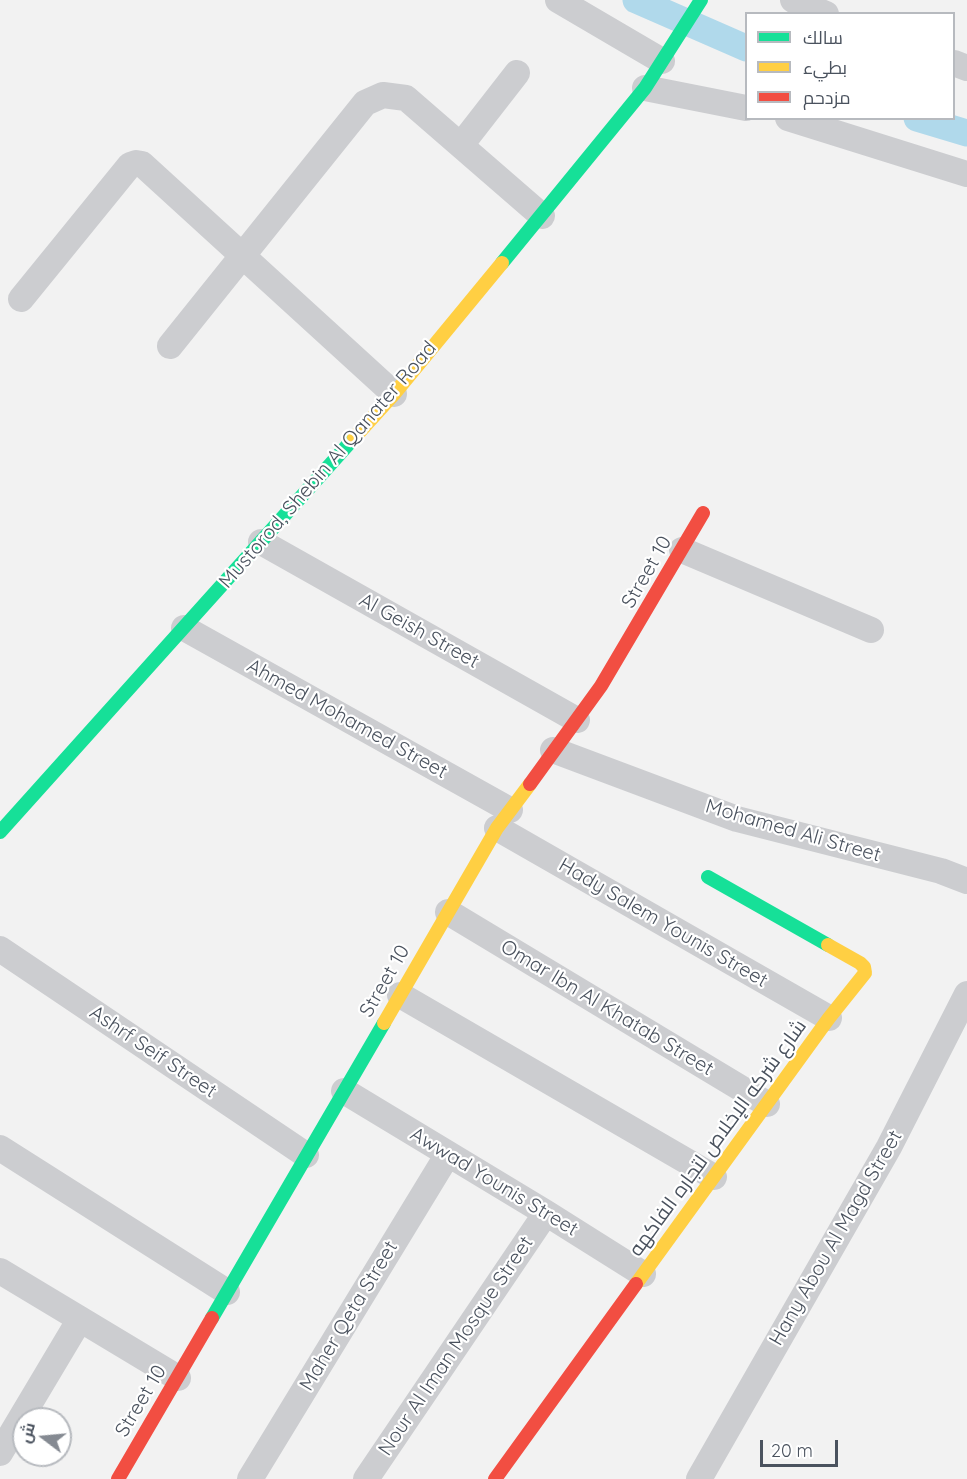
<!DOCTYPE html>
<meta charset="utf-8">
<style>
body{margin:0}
#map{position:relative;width:967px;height:1479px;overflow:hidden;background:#f2f2f2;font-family:Quicksand,Cairo,sans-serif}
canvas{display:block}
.legend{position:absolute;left:745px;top:12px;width:210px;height:108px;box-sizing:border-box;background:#fff;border:2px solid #b7babf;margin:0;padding:8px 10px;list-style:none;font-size:18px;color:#4a525e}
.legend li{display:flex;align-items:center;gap:12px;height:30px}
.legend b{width:30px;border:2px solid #b7babf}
.north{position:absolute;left:12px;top:1407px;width:60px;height:60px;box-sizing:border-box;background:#fff;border:2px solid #b7babf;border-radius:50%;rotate:286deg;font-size:16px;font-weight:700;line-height:24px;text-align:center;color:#4a525e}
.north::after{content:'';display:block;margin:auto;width:21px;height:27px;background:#858a92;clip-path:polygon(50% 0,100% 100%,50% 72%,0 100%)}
.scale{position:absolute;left:760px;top:1440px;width:78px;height:27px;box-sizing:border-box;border:3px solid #4a525e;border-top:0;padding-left:8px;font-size:18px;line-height:21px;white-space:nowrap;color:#4a525e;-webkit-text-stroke:4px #fff;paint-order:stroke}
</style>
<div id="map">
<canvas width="967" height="1479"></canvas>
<ul class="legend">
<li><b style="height:8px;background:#16e098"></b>سالك</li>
<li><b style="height:8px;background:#ffcf43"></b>بطيء</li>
<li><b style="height:8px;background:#f24e42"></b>مزدحم</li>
</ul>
<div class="north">ش</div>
<div class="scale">20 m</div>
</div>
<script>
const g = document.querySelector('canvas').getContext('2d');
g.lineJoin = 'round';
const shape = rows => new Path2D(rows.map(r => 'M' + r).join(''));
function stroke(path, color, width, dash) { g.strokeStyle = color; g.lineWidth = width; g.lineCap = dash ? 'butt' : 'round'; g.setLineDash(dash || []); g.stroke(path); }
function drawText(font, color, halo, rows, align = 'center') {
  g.font = font + ' Quicksand,Cairo,sans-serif'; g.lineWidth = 4.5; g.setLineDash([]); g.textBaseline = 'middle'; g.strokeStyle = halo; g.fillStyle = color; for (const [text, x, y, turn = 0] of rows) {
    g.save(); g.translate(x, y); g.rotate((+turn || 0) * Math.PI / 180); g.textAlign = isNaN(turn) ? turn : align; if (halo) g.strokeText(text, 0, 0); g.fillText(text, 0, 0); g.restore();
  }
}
stroke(shape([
 [636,0,746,48],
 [917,118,967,133]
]), '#b0d9eb', 27);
stroke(shape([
 [558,0,662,61],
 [793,0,826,14],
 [954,63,967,68],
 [645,88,746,108],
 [788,118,967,174],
 [461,145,517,73],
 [21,299,130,165,136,163,142,164,394,394],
 [170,346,365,103,383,95,406,98,542,216],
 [261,542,577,720],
 [682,550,871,630],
 [184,628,510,810],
 [553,750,737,819,941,871,967,881],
 [497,828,829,1018],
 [448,912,767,1104],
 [0,949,306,1155],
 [400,995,714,1177],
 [344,1091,546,1213,643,1274],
 [0,1148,227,1292],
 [0,1271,178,1378],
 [0,1453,80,1319],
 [250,1479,448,1154],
 [366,1479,546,1213],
 [699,1479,889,1147,967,994]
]), '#cccdd0', 26);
stroke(shape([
 [502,263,645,88,701,0],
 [0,832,354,438],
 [708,877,828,945],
 [212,1318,384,1023]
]), '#16e098', 14);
stroke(shape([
 [354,438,394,394,502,263],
 [384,1023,497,828,530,784],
 [636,1284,829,1018,865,973,864,967,860,963,828,945]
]), '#ffcf43', 14);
stroke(shape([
 [530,784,601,686,703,513],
 [118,1479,212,1318],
 [495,1479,636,1284]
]), '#f24e42', 14);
drawText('20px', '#4a525e', '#fff', [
 ["Mustorod, Shebin Al Qanater Road",328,465,-49],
 ["Street 10",647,572,-60],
 ["Al Geish Street",419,631,29],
 ["Ahmed Mohamed Street",347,719,29],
 ["Mohamed Ali Street",793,831,16],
 ["Hady Salem Younis Street",663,923,30],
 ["Street 10",385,981,-60],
 ["Omar Ibn Al Khatab Street",607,1008,31],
 ["Ashrf Seif Street",153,1052,34],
 ["شارع شركه الإخلاص لتجاره الفاكهه",718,1138,-54],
 ["Awwad Younis Street",494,1182,31],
 ["Hany Abou Al Magd Street",836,1238,-60],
 ["Maher Qeta Street",349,1316,-59],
 ["Nour Al Iman Mosque Street",456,1346,-56],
 ["Street 10",141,1401,-59]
]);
</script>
